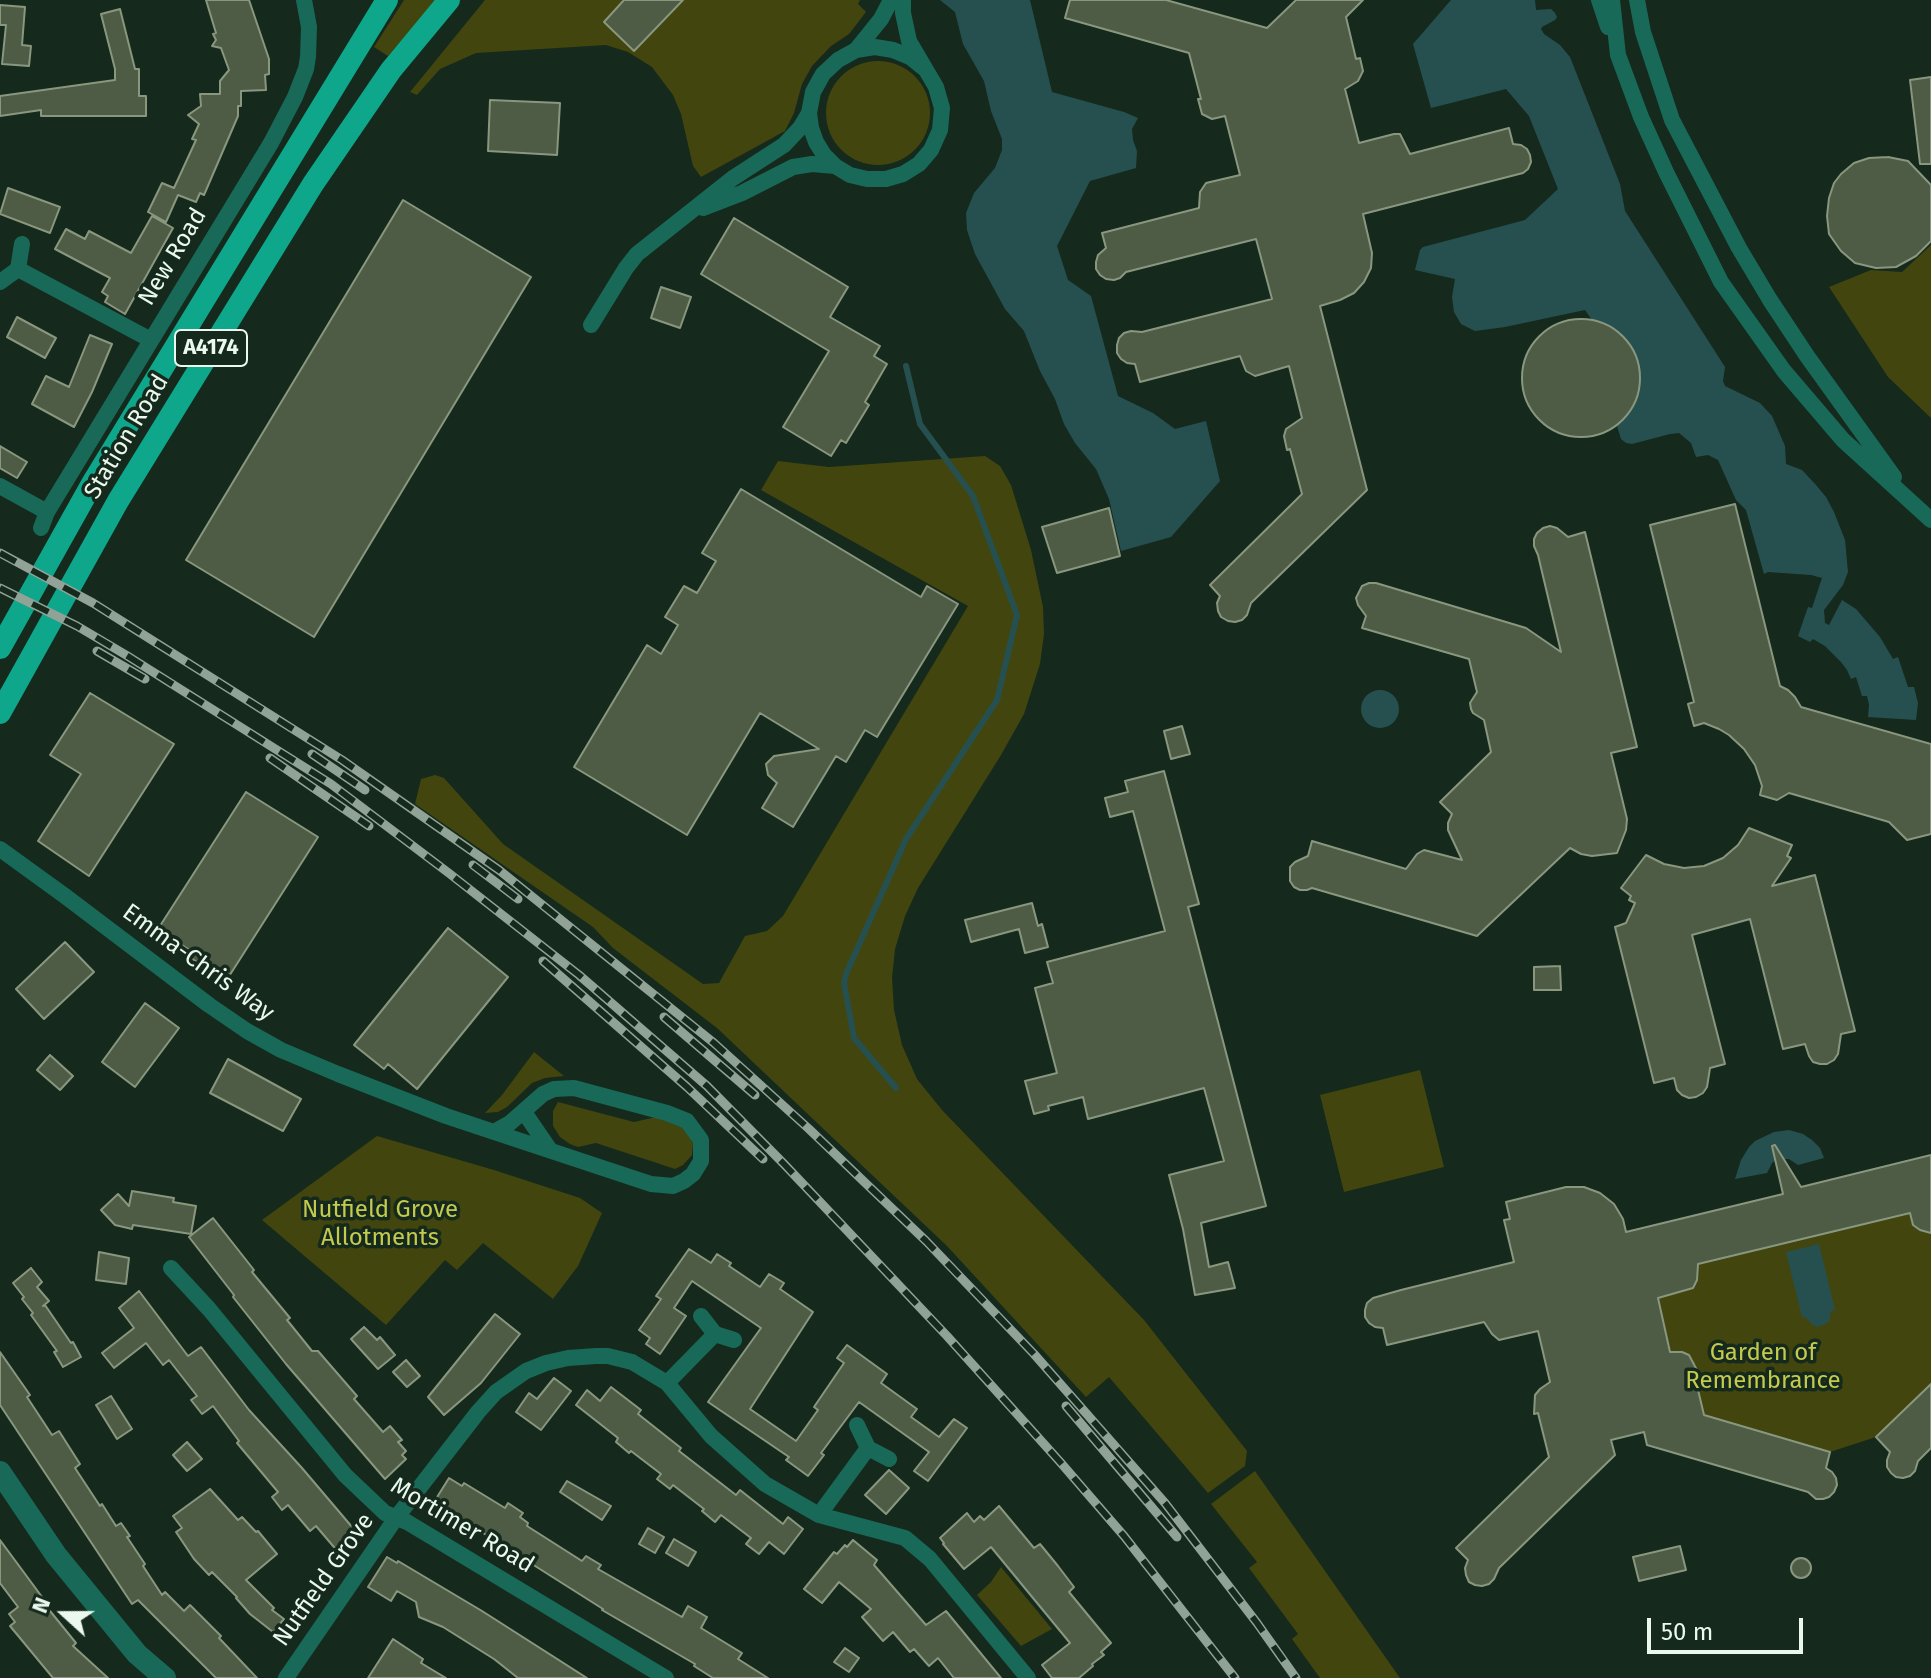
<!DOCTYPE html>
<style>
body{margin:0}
#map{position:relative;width:1931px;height:1678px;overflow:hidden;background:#152a1c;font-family:"Fira Sans",sans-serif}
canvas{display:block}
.north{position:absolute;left:24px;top:1574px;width:80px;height:80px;-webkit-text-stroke:6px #152a1c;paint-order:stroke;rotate:291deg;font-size:22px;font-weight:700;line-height:32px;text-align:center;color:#eaf8ee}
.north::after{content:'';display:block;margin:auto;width:28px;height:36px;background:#eaf8ee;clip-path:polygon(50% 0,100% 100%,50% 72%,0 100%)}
.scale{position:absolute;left:1647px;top:1618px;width:156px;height:36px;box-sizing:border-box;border:4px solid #eaf8ee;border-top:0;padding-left:10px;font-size:24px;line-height:28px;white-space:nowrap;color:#eaf8ee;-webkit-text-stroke:6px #152a1c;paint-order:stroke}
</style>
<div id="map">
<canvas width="1931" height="1678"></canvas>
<div class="north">N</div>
<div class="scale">50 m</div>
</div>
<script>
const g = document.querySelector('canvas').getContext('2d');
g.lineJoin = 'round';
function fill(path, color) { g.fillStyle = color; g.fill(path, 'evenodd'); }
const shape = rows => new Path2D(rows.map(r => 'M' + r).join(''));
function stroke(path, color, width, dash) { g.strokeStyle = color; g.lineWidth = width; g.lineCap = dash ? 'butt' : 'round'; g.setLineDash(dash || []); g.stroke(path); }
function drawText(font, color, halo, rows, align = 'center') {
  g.font = font + ' "Fira Sans",sans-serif'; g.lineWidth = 7; g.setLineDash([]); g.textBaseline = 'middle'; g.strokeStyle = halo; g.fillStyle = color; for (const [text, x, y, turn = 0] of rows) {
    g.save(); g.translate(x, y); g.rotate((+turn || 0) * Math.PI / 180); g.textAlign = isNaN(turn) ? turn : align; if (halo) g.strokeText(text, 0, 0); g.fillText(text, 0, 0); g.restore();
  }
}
fill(shape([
 [404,0,436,0,388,56,374,47],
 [485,0,860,0,858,4,866,12,849,34,831,46,812,66,802,84,794,113,785,131,701,177,693,166,681,114,673,95,652,67,628,52,606,45,476,53,440,69,417,95,410,92],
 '826 113a52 52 0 1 1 104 0a52 52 0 1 1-104 0Z',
 [1931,245,1931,418,1888,377,1829,287,1871,270,1902,272],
 [985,456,1000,466,1011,485,1031,550,1043,607,1044,634,1040,664,1024,714,1001,755,918,888,905,916,895,949,892,978,894,1010,902,1045,917,1079,942,1110,1144,1320,1247,1451,1245,1466,1208,1493,1109,1377,1086,1397,947,1246,717,1028,613,948,593,927,415,804,421,779,435,775,444,778,503,844,703,984,719,983,745,936,767,931,783,916,968,606,761,490,778,461,829,467],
 [534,1052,564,1076,545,1078,532,1083,507,1107,498,1112,485,1113,502,1095],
 [1420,1070,1444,1167,1344,1192,1320,1095],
 [558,1102,634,1122,656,1117,684,1128,690,1136,693,1143,692,1155,683,1165,675,1169,596,1143,578,1147,570,1144,560,1137,553,1126,553,1111],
 [377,1136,494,1170,580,1198,602,1213,578,1266,553,1299,483,1243,457,1270,445,1260,386,1325,262,1220],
 [1921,1210,1913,1225,1920,1230,1931,1229,1931,1384,1876,1437,1830,1452,1704,1415,1694,1373,1697,1372,1692,1359,1682,1352,1674,1365,1656,1293,1678,1293,1693,1288,1697,1280,1682,1268],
 [1255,1471,1400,1678,1320,1678,1292,1639,1298,1634,1249,1568,1257,1562,1211,1504],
 [1001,1567,1052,1629,1021,1646,977,1595,991,1582]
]), '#42450e');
fill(shape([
 [940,0,1030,0,1052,92,1124,112,1138,118,1132,129,1133,140,1137,151,1136,168,1090,181,1057,246,1068,280,1091,296,1118,396,1153,413,1175,429,1206,421,1220,481,1171,537,1121,551,1109,499,1096,469,1075,443,1064,424,1055,399,1040,371,1024,331,1005,309,975,254,967,230,966,213,974,193,995,168,1002,150,1002,139,991,111,984,81,963,44,955,12],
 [1451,0,1535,0,1536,10,1551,9,1555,13,1557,17,1555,20,1542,27,1541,29,1544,34,1560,45,1570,57,1620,184,1625,211,1725,367,1723,381,1725,386,1760,403,1772,416,1785,446,1786,464,1802,470,1816,485,1826,497,1834,512,1845,540,1848,572,1843,585,1824,610,1825,623,1829,625,1842,600,1856,609,1880,637,1893,659,1898,657,1908,687,1914,687,1918,703,1916,720,1868,717,1869,705,1867,696,1862,696,1856,677,1851,679,1847,670,1841,662,1825,646,1813,639,1810,642,1798,636,1808,607,1812,608,1822,578,1811,575,1768,572,1764,574,1746,510,1736,500,1718,460,1708,455,1696,457,1691,443,1679,433,1670,434,1632,444,1626,443,1621,439,1617,426,1630,411,1638,393,1640,374,1636,355,1625,339,1610,327,1592,320,1585,310,1505,327,1475,331,1461,324,1454,312,1452,297,1455,279,1415,270,1420,250,1423,247,1525,220,1558,189,1529,116,1506,89,1431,108,1413,44],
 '1361 709a19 19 0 1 1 38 0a19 19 0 1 1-38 0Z',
 [1789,1130,1803,1134,1812,1140,1820,1148,1824,1158,1798,1165,1789,1159,1778,1159,1772,1163,1767,1173,1735,1179,1741,1160,1749,1147,1755,1141,1774,1132],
 [1819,1244,1835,1310,1831,1311,1829,1322,1818,1327,1813,1325,1805,1317,1802,1317,1786,1252]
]), '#265050');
stroke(shape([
 [896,1088,854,1038,844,983,846,974,906,839,997,700,1017,615,973,496,920,424,906,366]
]), '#265050', 6);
const building = shape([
 [206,0,249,0,269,59,269,74,265,75,266,90,241,91,241,106,238,106,238,116,204,195,200,193,196,202,178,195,166,222,148,212,162,183,174,188,196,140,192,139,199,124,188,115,201,106,200,94,220,94,220,81,229,70,221,48,212,46,216,40,213,34,216,33,206,0],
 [624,0,683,0,634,51,604,22,624,0],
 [1070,0,1166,0,1267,28,1296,0,1363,0,1346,17,1356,59,1360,58,1363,71,1358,81,1345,89,1359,143,1394,134,1400,134,1410,154,1509,128,1513,144,1521,145,1527,149,1530,155,1531,162,1528,169,1523,173,1363,214,1372,253,1371,268,1364,282,1354,293,1340,300,1320,306,1367,490,1251,603,1247,615,1242,620,1235,622,1228,621,1221,617,1218,611,1217,603,1220,596,1210,585,1302,494,1290,449,1287,450,1284,436,1286,429,1302,418,1289,366,1255,376,1246,371,1240,356,1140,382,1135,364,1127,363,1121,359,1117,353,1117,345,1119,338,1124,333,1131,331,1142,332,1272,299,1256,239,1126,272,1120,278,1114,280,1106,279,1100,275,1096,269,1096,262,1098,255,1106,248,1102,233,1199,208,1200,192,1206,183,1240,175,1225,116,1212,119,1202,114,1198,99,1201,99,1189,53,1065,18,1070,0],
 [0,5,25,7,22,45,31,46,29,66,2,64,6,25,0,25,0,5],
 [120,9,135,69,139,69,139,96,146,96,146,116,41,116,41,110,0,116,0,96,115,80,115,69,101,14,120,9],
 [1931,77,1931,164,1920,164,1910,80,1931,77],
 [490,100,560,103,557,155,488,151,490,100],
 [1888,157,1908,161,1931,185,1931,241,1916,256,1896,267,1876,268,1855,263,1841,251,1829,234,1827,216,1829,198,1834,183,1841,174,1854,163,1869,158,1888,157],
 [8,188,60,207,50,233,0,214,8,188],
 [403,200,531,277,314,637,186,560,403,200],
 [152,216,173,228,125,314,105,302,108,296,102,292,110,278,55,249,66,229,85,239,89,231,131,253,152,216],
 [734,218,848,287,830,317,880,346,874,356,887,364,865,402,869,405,846,443,841,440,831,456,783,427,829,351,701,274,734,218],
 [661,287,691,297,680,328,651,318,661,287],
 [17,317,56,338,45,358,7,337,17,317],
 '1522 378a59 59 0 1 1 118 0a59 59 0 1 1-118 0Z',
 [90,335,112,344,92,392,74,427,32,404,46,376,69,387,90,335],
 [0,446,27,462,17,478,0,468,0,446],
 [741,489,921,597,927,586,958,604,877,737,865,730,846,762,836,756,793,827,762,808,777,783,768,775,766,764,774,756,819,749,760,713,687,835,574,767,647,645,661,654,678,625,665,617,684,586,697,593,716,561,702,553,741,489],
 [1735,504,1780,686,1788,690,1795,697,1801,707,1931,744,1931,834,1907,840,1889,822,1789,793,1777,800,1760,795,1762,786,1755,765,1744,749,1729,735,1719,729,1704,723,1694,726,1688,704,1694,702,1650,525,1735,504],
 [1109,508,1120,556,1057,573,1042,527,1109,508],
 [1550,526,1557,528,1568,537,1585,532,1637,747,1611,753,1627,819,1626,830,1617,853,1592,856,1581,854,1570,848,1477,936,1312,888,1307,890,1300,890,1294,887,1290,881,1290,867,1295,862,1308,856,1312,841,1406,869,1417,854,1424,850,1462,860,1448,830,1448,823,1452,814,1440,802,1491,752,1484,720,1473,713,1471,709,1470,703,1477,692,1469,659,1362,628,1366,616,1358,605,1356,598,1362,586,1369,583,1376,583,1526,628,1561,652,1538,555,1534,546,1534,539,1537,533,1543,528,1550,526],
 [90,693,174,744,89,876,38,841,81,774,50,755,90,693],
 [1182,726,1190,754,1171,759,1164,731,1182,726],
 [1164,771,1199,904,1188,907,1266,1206,1201,1223,1209,1267,1228,1262,1235,1288,1195,1295,1183,1229,1169,1175,1224,1161,1204,1088,1088,1119,1083,1097,1048,1106,1049,1110,1034,1114,1025,1081,1057,1073,1035,988,1053,983,1047,962,1165,931,1133,811,1110,817,1105,798,1128,792,1125,781,1164,771],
 [246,792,318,837,226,981,191,958,194,953,158,929,246,792],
 [1749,828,1792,845,1787,856,1791,858,1772,886,1815,875,1855,1031,1841,1034,1838,1054,1834,1060,1827,1064,1820,1064,1813,1062,1809,1056,1805,1044,1783,1049,1750,919,1692,935,1725,1064,1710,1068,1707,1087,1703,1093,1696,1097,1689,1098,1682,1095,1677,1090,1674,1078,1654,1083,1615,927,1626,923,1635,903,1629,900,1631,896,1621,888,1646,855,1664,864,1684,868,1704,866,1723,858,1738,845,1749,828],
 [1032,903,1038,926,1042,924,1048,947,1025,953,1019,929,971,942,965,920,1032,903],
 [448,928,508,977,417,1089,388,1064,384,1069,354,1045,448,928],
 [65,942,94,972,44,1019,16,989,65,942],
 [1560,966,1561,990,1534,990,1534,967,1560,966],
 [145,1003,179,1028,135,1087,102,1062,145,1003],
 [50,1055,73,1076,60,1090,37,1070,50,1055],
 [228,1059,301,1099,283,1131,210,1093,228,1059],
 [1775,1145,1801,1187,1931,1155,1931,1233,1920,1230,1913,1225,1910,1213,1698,1264,1697,1280,1693,1288,1658,1298,1670,1352,1682,1352,1689,1355,1698,1372,1694,1373,1704,1415,1830,1452,1826,1468,1832,1472,1836,1478,1837,1485,1834,1492,1829,1497,1823,1499,1816,1499,1808,1492,1647,1445,1644,1432,1611,1440,1615,1455,1499,1568,1494,1579,1489,1584,1482,1586,1475,1585,1469,1582,1466,1575,1465,1568,1468,1560,1456,1548,1549,1457,1538,1413,1534,1414,1535,1395,1540,1389,1550,1382,1538,1331,1499,1340,1492,1334,1484,1322,1387,1345,1383,1328,1375,1327,1369,1323,1365,1317,1365,1310,1367,1303,1373,1298,1401,1290,1514,1262,1504,1220,1510,1219,1506,1202,1566,1187,1584,1187,1600,1193,1614,1204,1623,1219,1626,1232,1783,1194,1772,1146,1775,1145],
 [132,1191,174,1198,173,1202,196,1206,191,1234,133,1225,132,1229,115,1225,101,1210,118,1194,129,1206,132,1191],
 [213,1218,254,1270,252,1272,290,1318,287,1320,312,1351,318,1351,357,1396,354,1399,383,1432,390,1426,402,1440,398,1442,406,1451,402,1455,406,1459,385,1479,286,1364,233,1297,234,1295,189,1237,213,1218],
 [689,1249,711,1263,717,1254,731,1263,729,1266,760,1287,769,1274,784,1283,780,1289,813,1312,750,1409,796,1441,818,1410,814,1407,844,1363,837,1358,847,1345,887,1374,881,1383,917,1409,911,1417,939,1437,954,1419,967,1428,928,1481,914,1471,929,1452,859,1402,821,1453,824,1455,808,1476,786,1460,789,1457,708,1402,761,1328,692,1281,674,1308,686,1316,660,1354,646,1344,650,1338,639,1330,661,1299,656,1296,689,1249],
 [99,1252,129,1258,126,1284,96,1280,99,1252],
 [31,1268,42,1282,37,1287,49,1301,43,1306,45,1305,71,1343,73,1342,81,1357,63,1367,54,1352,57,1351,31,1315,33,1313,22,1299,24,1297,13,1283,31,1268],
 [139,1291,188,1356,201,1347,249,1410,302,1468,358,1534,339,1553,316,1526,310,1531,288,1505,282,1510,272,1497,278,1492,237,1443,239,1441,213,1406,202,1414,191,1400,197,1396,169,1360,163,1365,146,1343,114,1368,102,1353,134,1328,119,1308,139,1291],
 [495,1314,520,1334,481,1383,444,1415,428,1397,495,1314],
 [364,1327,377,1340,380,1337,395,1355,378,1369,351,1339,364,1327],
 [0,1352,30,1395,27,1397,52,1435,59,1431,80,1464,75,1468,100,1506,102,1504,116,1526,121,1523,130,1536,127,1537,145,1564,143,1566,162,1595,165,1592,184,1611,190,1605,221,1636,219,1638,257,1678,216,1678,138,1600,132,1604,0,1405,0,1352],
 [406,1360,420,1376,407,1387,393,1372,406,1360],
 [554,1378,571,1391,541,1430,516,1412,529,1393,537,1399,554,1378],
 [1931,1384,1931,1448,1918,1461,1915,1471,1910,1476,1903,1478,1896,1477,1891,1473,1887,1467,1887,1460,1890,1452,1876,1437,1931,1384],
 [611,1387,641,1410,638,1414,681,1448,679,1451,736,1495,740,1490,783,1524,788,1517,803,1529,784,1554,769,1542,759,1554,746,1544,751,1538,721,1515,715,1522,702,1511,704,1509,673,1485,670,1489,657,1479,661,1474,631,1451,629,1453,616,1442,618,1438,576,1405,587,1390,600,1401,611,1387],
 [111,1396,132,1429,117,1439,96,1405,111,1396],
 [187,1442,202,1459,187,1471,173,1455,187,1442],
 [889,1470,909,1488,886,1514,865,1495,889,1470],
 [449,1478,462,1486,464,1483,505,1508,508,1503,523,1513,520,1517,528,1523,527,1526,582,1561,586,1556,601,1565,598,1569,682,1617,688,1606,707,1617,701,1628,742,1653,738,1659,768,1678,713,1678,694,1666,695,1664,602,1610,603,1609,434,1502,449,1478],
 [567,1481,611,1506,602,1520,560,1492,567,1481],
 [210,1489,238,1520,242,1517,256,1532,258,1531,277,1554,246,1580,274,1608,272,1610,284,1619,273,1632,250,1614,236,1598,237,1597,212,1572,209,1575,194,1559,176,1532,182,1528,173,1516,210,1489],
 [999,1506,1034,1548,1040,1544,1058,1566,1074,1587,1069,1592,1111,1643,1101,1652,1104,1655,1092,1664,1093,1666,1079,1678,1052,1678,1042,1665,1070,1643,991,1547,964,1569,943,1544,944,1543,940,1538,967,1513,974,1522,980,1516,984,1520,999,1506],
 [648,1528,664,1537,655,1553,639,1544,648,1528],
 [674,1539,696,1552,688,1566,666,1553,674,1539],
 [0,1540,48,1605,46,1606,76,1643,73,1646,108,1678,53,1678,10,1626,15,1622,9,1614,18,1607,0,1583,0,1540],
 [853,1540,877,1560,874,1565,926,1625,946,1611,1001,1678,954,1678,938,1658,929,1666,914,1649,910,1652,893,1632,883,1641,862,1617,871,1609,839,1582,822,1603,804,1589,834,1552,837,1554,845,1545,847,1547,853,1540],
 [1680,1546,1686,1570,1639,1581,1633,1557,1680,1546],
 [387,1557,397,1563,398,1561,482,1611,587,1678,518,1678,494,1659,443,1627,419,1617,416,1602,397,1591,391,1601,368,1587,387,1557],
 '1791 1568a10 10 0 1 1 20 0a10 10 0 1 1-20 0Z',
 [393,1639,423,1659,421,1663,446,1678,368,1678,393,1639],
 [845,1648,859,1658,849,1672,834,1662,845,1648]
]);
fill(building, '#4e5b45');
stroke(building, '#89977f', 2);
stroke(shape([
 [903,0,903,13,909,41,936,87,942,108,940,130,931,150,919,164,903,174,886,179,867,179,850,175,835,166,824,155,816,142,811,128,809,113,813,92,823,74,838,60,856,50,875,47,893,50,910,57,925,69],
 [1599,0,1608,27],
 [1612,0,1618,55,1641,117,1666,172,1721,282,1784,371,1843,440,1931,520],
 [1637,0,1643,32,1672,120,1739,248,1770,300,1807,356,1894,477],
 [856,50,881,19,891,0],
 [703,208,742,193,793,167,812,164,835,166],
 [18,269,151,340],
 [0,282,18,269,22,244],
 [591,325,626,268,637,254,733,178,784,145,800,128,809,113],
 [0,486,47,512],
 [41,528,47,512,271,143,295,97,306,69,308,57,309,27,304,0],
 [0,849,65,896,209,1005,247,1031,281,1050,338,1074,446,1116,494,1132],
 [574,1088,667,1113,687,1121,701,1140,701,1161,693,1174,684,1181,673,1186,651,1184,494,1132,510,1123,543,1094,554,1089,574,1088],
 [524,1112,550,1150],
 [171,1268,209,1309,345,1475,385,1513,407,1522,666,1678],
 [701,1316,715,1334,734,1340],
 [667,1383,715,1334],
 [857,1425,868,1448,889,1459],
 [819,1515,868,1448],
 [286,1678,396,1518,478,1412,496,1392,526,1371,546,1363,568,1358,596,1356,608,1356,632,1362,667,1383,711,1436,765,1484,819,1515,905,1538,930,1559,1028,1678]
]), '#186958', 16);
stroke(shape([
 [0,1472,56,1555,137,1654,165,1678]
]), '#186958', 22);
stroke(shape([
 [0,648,93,482,387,0],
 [0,713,118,501,313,184,391,70,449,0]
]), '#0ea78c', 22);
const rail = shape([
 [0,553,93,603,342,760,499,870,714,1043,809,1129,926,1241,1034,1354,1165,1503,1257,1623,1296,1678],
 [0,588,77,626,126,655,331,784,450,874,579,975,707,1086,784,1164,947,1336,1061,1463,1124,1536,1235,1678],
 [97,651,145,679],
 [312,754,365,790],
 [270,758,369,826],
 [473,865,518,899],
 [543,961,687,1087,763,1159],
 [664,1017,755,1095],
 [1066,1406,1177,1537]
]);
stroke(rail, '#91a297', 9);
stroke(rail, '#152a1c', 6, [18]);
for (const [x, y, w] of [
 [211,348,72]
]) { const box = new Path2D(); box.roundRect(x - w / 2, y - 18, w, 36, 6); g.fillStyle = '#152a1c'; g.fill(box); stroke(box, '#eaf8ee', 2); }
drawText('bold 22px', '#eaf8ee', null, [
 ["A4174",211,348]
]);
drawText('24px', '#eaf8ee', '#152a1c', [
 ["New Road",173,257,-59],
 ["Station Road",127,437,-59],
 ["Emma-Chris Way",198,963,36],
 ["Mortimer Road",462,1526,31],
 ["Nutfield Grove",324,1580,-55]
]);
drawText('24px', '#c4ca4d', '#152a1c', [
 ["Nutfield Grove",380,1210],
 ["Allotments",380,1238],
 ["Garden of",1763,1353],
 ["Remembrance",1763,1381]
]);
</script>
